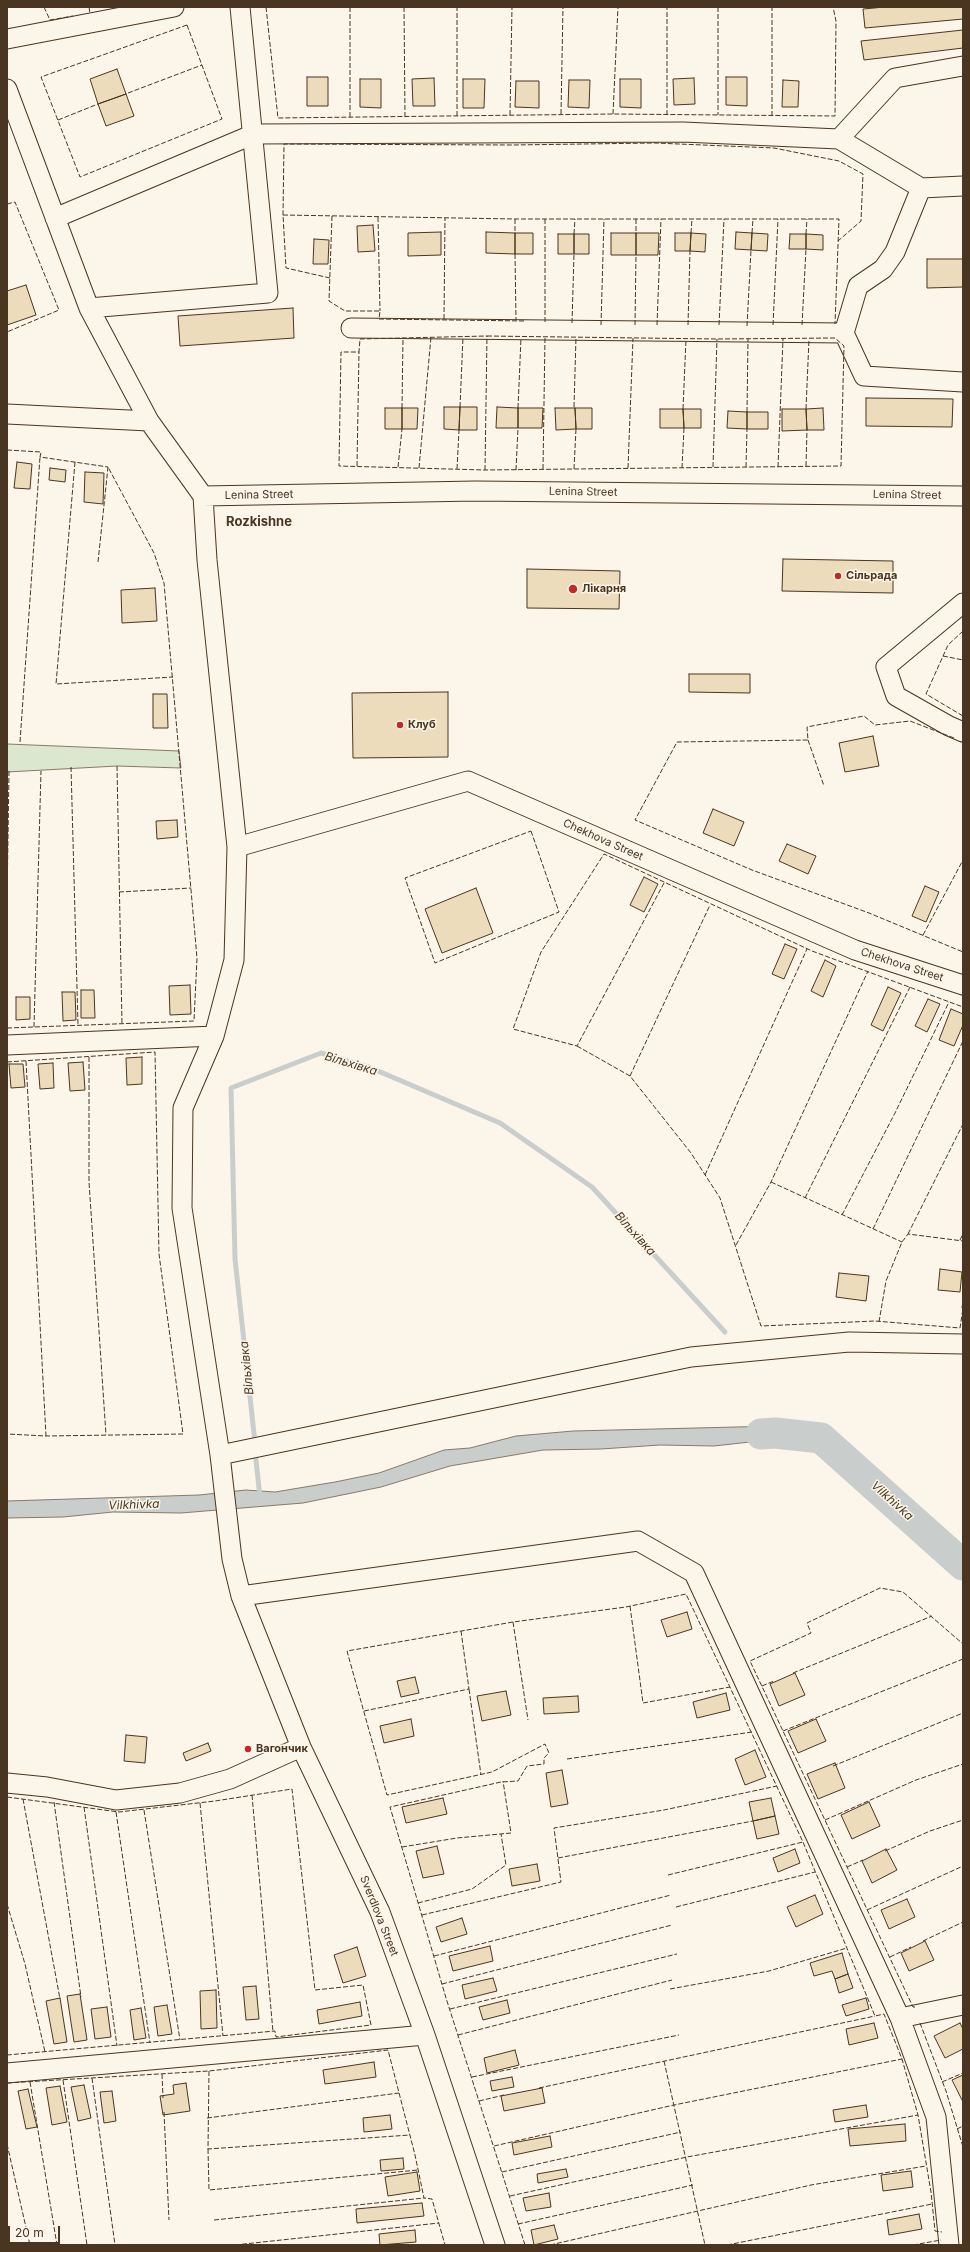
<!DOCTYPE html>
<meta charset="utf-8">
<style>
body{margin:0}
#map{position:relative;width:970px;height:2252px;overflow:hidden;background:#fbf6e9;font-family:Inter,sans-serif}
canvas{display:block}
.frame{position:absolute;inset:0;border:8px solid #4a3520;pointer-events:none}
.scale{position:absolute;left:8px;top:2226px;width:52px;height:18px;box-sizing:border-box;border:2px solid #4a3520;border-top:0;padding-left:5px;font-size:12px;line-height:14px;white-space:nowrap;color:#4a3520;-webkit-text-stroke:3px #fbf6e9;paint-order:stroke}
</style>
<div id="map">
<canvas width="970" height="2252"></canvas>
<div class="frame"></div>
<div class="scale">20 m</div>
</div>
<script>
const g = document.querySelector('canvas').getContext('2d');
g.lineJoin = 'round';
function fill(path, color) { g.fillStyle = color; g.fill(path, 'evenodd'); }
const shape = rows => new Path2D(rows.map(r => 'M' + r).join(''));
function stroke(path, color, width, dash) { g.strokeStyle = color; g.lineWidth = width; g.lineCap = dash ? 'butt' : 'round'; g.setLineDash(dash || []); g.stroke(path); }
function drawText(font, color, halo, rows, align = 'center') {
  g.font = font + ' Inter,sans-serif'; g.lineWidth = 3; g.setLineDash([]); g.textBaseline = 'middle'; g.strokeStyle = halo; g.fillStyle = color; for (const [text, x, y, turn = 0] of rows) {
    g.save(); g.translate(x, y); g.rotate((+turn || 0) * Math.PI / 180); g.textAlign = isNaN(turn) ? turn : align; if (halo) g.strokeText(text, 0, 0); g.fillText(text, 0, 0); g.restore();
  }
}
const green = shape([
 [7,744,179,751,181,768,117,766,7,772,7,744]
]);
fill(green, '#dce7d0');
stroke(green, '#887966', 1);
const water = shape([
 [778,1426,804,1429,801,1441,759,1441,714,1446,660,1445,601,1449,543,1450,450,1466,381,1487,303,1503,181,1513,113,1512,63,1517,7,1518,7,1501,199,1495,246,1490,275,1492,335,1482,379,1473,444,1450,470,1448,516,1436,573,1431,778,1426]
]);
fill(water, '#c9cecd');
stroke(water, '#887966', 1);
stroke(shape([
 [255,1443,235,1259,231,1088,321,1053,371,1068,500,1123,592,1187,725,1332],
 [255,1451,260,1497]
]), '#c9cecd', 5);
stroke(shape([
 [761,1434,775,1433,821,1438,963,1565]
]), '#c9cecd', 31);
const building = shape([
 [885,7,963,7,963,19,865,28,863,9,885,7],
 [963,30,963,48,864,60,861,41,963,30],
 [117,69,126,94,98,104,90,79,117,69],
 [307,77,328,77,328,106,307,106,307,77],
 [726,77,747,77,747,106,726,105,726,77],
 [434,78,435,106,413,106,412,79,434,78],
 [694,78,695,104,674,105,673,79,694,78],
 [360,79,381,79,381,108,360,107,360,79],
 [463,79,485,79,484,108,463,108,463,79],
 [620,79,641,79,641,108,620,107,620,79],
 [569,80,590,80,589,108,568,107,569,80],
 [783,80,799,81,798,107,782,107,783,80],
 [516,81,539,81,539,108,515,107,516,81],
 [126,94,134,116,106,126,98,104,126,94],
 [373,225,375,251,358,252,357,226,373,225],
 [441,232,441,255,408,256,408,233,441,232],
 [486,232,515,233,515,254,486,253,486,232],
 [736,232,752,233,751,250,735,249,736,232],
 [515,233,533,233,533,254,515,254,515,233],
 [611,233,636,233,636,255,611,255,611,233],
 [636,233,659,233,658,255,636,255,636,233],
 [675,233,691,233,690,251,675,251,675,233],
 [691,233,706,234,705,252,690,251,691,233],
 [752,233,768,234,767,251,751,250,752,233],
 [558,234,574,234,574,254,558,254,558,234],
 [574,234,589,234,589,254,574,254,574,234],
 [790,234,806,234,806,249,789,249,790,234],
 [806,234,823,235,823,250,806,249,806,234],
 [314,239,329,240,328,264,313,264,314,239],
 [927,259,963,259,963,287,927,288,927,259],
 [26,285,36,315,7,325,7,291,26,285],
 [293,308,294,338,180,346,178,316,293,308],
 [866,398,953,399,952,427,866,426,866,398],
 [444,407,460,407,459,430,444,429,444,407],
 [460,407,477,407,477,430,459,430,460,407],
 [497,407,518,408,518,428,496,428,497,407],
 [385,408,402,408,402,429,385,429,385,408],
 [402,408,418,408,417,429,402,429,402,408],
 [518,408,543,408,542,428,518,428,518,408],
 [555,408,575,408,576,429,556,430,555,408],
 [575,408,592,408,592,429,576,429,575,408],
 [823,408,824,430,807,430,806,409,823,408],
 [660,409,683,409,684,428,660,428,660,409],
 [683,409,701,409,701,428,684,428,683,409],
 [782,409,806,409,807,430,782,431,782,409],
 [728,411,747,412,747,429,727,428,728,411],
 [747,412,768,412,768,429,747,429,747,412],
 [17,462,32,464,30,489,14,488,17,462],
 [50,468,66,470,65,482,49,480,50,468],
 [85,472,104,473,103,504,84,502,85,472],
 [783,559,893,561,893,593,782,591,783,559],
 [527,569,620,571,619,609,527,608,527,569],
 [155,588,157,621,122,623,121,590,155,588],
 [689,674,750,674,750,693,689,692,689,674],
 [448,692,448,757,353,758,352,693,448,692],
 [153,694,167,694,168,728,153,728,153,694],
 [873,736,879,766,845,772,839,743,873,736],
 [713,809,744,822,734,846,703,833,713,809],
 [177,820,178,837,157,839,156,821,177,820],
 [787,844,816,856,808,874,779,861,787,844],
 [644,877,658,884,644,912,630,905,644,877],
 [925,886,939,892,926,922,912,916,925,886],
 [476,888,493,933,442,953,425,909,476,888],
 [785,944,797,949,784,979,772,974,785,944],
 [825,960,836,966,823,997,811,991,825,960],
 [190,985,191,1014,170,1015,169,986,190,985],
 [888,987,901,993,883,1031,871,1025,888,987],
 [81,990,94,990,95,1018,81,1018,81,990],
 [62,992,75,992,76,1020,63,1021,62,992],
 [16,997,30,997,30,1019,16,1020,16,997],
 [928,999,940,1004,927,1032,915,1026,928,999],
 [951,1009,963,1014,963,1025,954,1046,939,1040,951,1009],
 [142,1057,142,1084,127,1085,126,1058,142,1057],
 [83,1062,85,1090,70,1091,68,1063,83,1062],
 [53,1063,54,1088,40,1089,38,1064,53,1063],
 [9,1064,23,1064,25,1087,11,1088,9,1064],
 [940,1269,962,1272,960,1292,938,1290,940,1269],
 [839,1273,869,1276,866,1301,836,1297,839,1273],
 [687,1612,692,1629,667,1637,661,1620,687,1612],
 [795,1673,805,1695,779,1706,770,1684,795,1673],
 [415,1677,419,1693,401,1697,397,1681,415,1677],
 [506,1691,511,1715,482,1721,477,1696,506,1691],
 [726,1693,730,1710,697,1718,693,1702,726,1693],
 [578,1696,579,1712,544,1714,543,1698,578,1696],
 [411,1719,414,1736,384,1743,380,1726,411,1719],
 [816,1719,826,1741,798,1753,788,1731,816,1719],
 [126,1735,147,1737,145,1763,124,1761,126,1735],
 [208,1743,211,1751,186,1761,183,1753,208,1743],
 [755,1750,766,1777,745,1785,735,1759,755,1750],
 [835,1763,845,1788,818,1799,807,1774,835,1763],
 [562,1770,568,1804,551,1807,546,1773,562,1770],
 [443,1798,447,1814,406,1823,402,1807,443,1798],
 [771,1798,775,1816,753,1821,749,1802,771,1798],
 [869,1802,880,1826,852,1839,841,1815,869,1802],
 [775,1816,779,1834,757,1839,753,1821,775,1816],
 [437,1846,444,1874,423,1878,416,1851,437,1846],
 [795,1849,800,1863,778,1872,773,1858,795,1849],
 [886,1849,897,1870,872,1883,862,1861,886,1849],
 [537,1864,540,1881,512,1886,509,1869,537,1864],
 [815,1895,823,1914,796,1927,787,1907,815,1895],
 [907,1899,915,1917,889,1929,881,1910,907,1899],
 [462,1918,467,1934,441,1942,436,1927,462,1918],
 [925,1941,934,1960,909,1971,901,1953,925,1941],
 [490,1946,493,1961,453,1971,449,1956,490,1946],
 [357,1947,366,1976,343,1983,334,1955,357,1947],
 [842,1953,848,1974,835,1979,832,1971,814,1976,810,1963,842,1953],
 [848,1974,853,1988,839,1993,835,1979,848,1974],
 [493,1978,497,1991,465,1999,462,1985,493,1978],
 [256,1986,259,2019,246,2020,243,1987,256,1986],
 [216,1990,217,2028,201,2029,200,1991,216,1990],
 [80,1994,87,2040,74,2042,67,1996,80,1994],
 [60,1998,67,2042,54,2044,46,2001,60,1998],
 [866,1998,869,2009,846,2016,842,2005,866,1998],
 [507,2000,510,2013,483,2020,479,2007,507,2000],
 [360,2002,362,2016,319,2024,317,2010,360,2002],
 [167,2005,172,2034,158,2036,154,2007,167,2005],
 [107,2007,111,2037,95,2039,91,2009,107,2007],
 [141,2008,146,2038,134,2040,130,2010,141,2008],
 [874,2023,878,2038,849,2045,846,2029,874,2023],
 [960,2023,963,2029,963,2049,945,2058,934,2036,960,2023],
 [515,2050,519,2065,487,2073,484,2058,515,2050],
 [374,2062,376,2077,325,2084,323,2070,374,2062],
 [963,2075,963,2102,952,2080,963,2075],
 [512,2077,514,2087,492,2091,490,2081,512,2077],
 [186,2083,190,2111,163,2115,160,2096,174,2094,173,2085,186,2083],
 [84,2085,91,2118,78,2121,71,2087,84,2085],
 [60,2086,67,2122,52,2125,46,2088,60,2086],
 [542,2088,545,2103,504,2111,501,2096,542,2088],
 [28,2089,37,2127,26,2129,18,2091,28,2089],
 [112,2091,116,2121,104,2123,100,2092,112,2091],
 [866,2105,868,2117,835,2122,833,2110,866,2105],
 [390,2115,392,2129,364,2132,363,2118,390,2115],
 [905,2124,906,2141,850,2146,848,2129,905,2124],
 [550,2136,552,2147,514,2155,512,2143,550,2136],
 [403,2158,404,2169,381,2171,380,2160,403,2158],
 [566,2169,568,2177,538,2183,537,2174,566,2169],
 [911,2171,913,2187,883,2191,881,2175,911,2171],
 [417,2172,420,2191,388,2196,385,2177,417,2172],
 [549,2193,551,2207,526,2211,523,2198,549,2193],
 [422,2203,424,2216,357,2223,356,2209,422,2203],
 [919,2214,922,2229,889,2235,887,2220,919,2214],
 [554,2225,558,2239,534,2245,531,2230,554,2225],
 [415,2230,416,2242,380,2245,379,2234,415,2230]
]);
fill(building, '#ecdcbc');
stroke(building, '#4a3520', 1);
const minor = shape([
 [7,39,174,7],
 [7,89,89,308,149,421,203,496,207,560,237,847,234,960,214,1036,183,1108,182,1208,220,1455,232,1559,241,1596,301,1747,380,1912,425,2035,495,2245],
 [839,139,921,188,963,186],
 [55,218,254,134,683,132,839,139,895,78,963,66],
 [89,308,268,293,240,7],
 [351,328,844,333,864,376,963,382],
 [844,333,858,286,883,269,895,252,921,188],
 [7,414,149,421],
 [203,496,476,491,963,496],
 [963,603,886,667,896,696,949,726,963,732],
 [237,847,468,781,855,950,963,985],
 [7,1045,214,1036],
 [220,1455,691,1357,849,1342,963,1344],
 [241,1596,638,1541,694,1573,900,2018,936,2117,949,2245],
 [7,1783,47,1787,116,1800,180,1793,230,1779,301,1747],
 [900,2018,963,2005],
 [7,2073,425,2035]
]);
stroke(minor, '#4a3520', 21);
stroke(minor, '#fbf6e9', 19);
stroke(shape([
 [44,7,50,20,73,16],
 [89,7,90,14],
 [266,7,278,118,613,114,835,116,836,21,833,7],
 [404,7,405,116],
 [718,7,718,115],
 [187,25,222,119,80,177,41,77,187,25],
 [128,93,202,65],
 [561,114,563,7],
 [613,114,618,7],
 [510,115,512,7],
 [667,115,667,7],
 [457,116,457,7],
 [772,116,772,7],
 [350,117,350,7],
 [58,120,98,104],
 [7,204,15,202,59,310,7,332],
 [283,215,515,219,839,219,835,324],
 [332,216,329,301,345,311,380,311,379,319,525,321],
 [378,217,380,311],
 [515,219,515,233],
 [636,219,636,233],
 [691,233,692,219],
 [752,233,753,219],
 [574,234,575,219],
 [806,234,807,219],
 [515,254,516,320],
 [330,278,286,268,283,215,284,144,512,145,655,143,774,148,839,161,863,174,861,221,838,241],
 [444,319,445,218],
 [545,322,545,219],
 [572,323,574,254],
 [601,325,604,219],
 [635,325,636,255],
 [657,325,661,219],
 [688,325,690,251],
 [719,325,724,219],
 [773,325,778,219],
 [802,325,806,249],
 [747,326,751,250],
 [487,336,717,339,835,338,844,346,841,466,485,470,339,466,341,352,359,352,360,339,487,336],
 [460,407,463,337],
 [574,407,576,337],
 [402,408,403,338],
 [518,408,521,338],
 [683,409,686,339],
 [806,409,809,339],
 [747,412,748,339],
 [7,450,41,452,40,457,108,467],
 [75,462,56,684,173,677],
 [357,466,359,352],
 [806,466,807,430],
 [398,467,402,429],
 [713,467,717,339],
 [746,467,747,429],
 [778,467,783,339],
 [419,468,431,337],
 [628,468,633,338],
 [682,468,684,428],
 [457,469,459,430],
 [543,469,545,337],
 [574,469,576,429],
 [485,470,487,336],
 [516,470,518,428],
 [98,562,108,467],
 [963,631,948,645,926,694,963,716],
 [943,656,963,660],
 [954,738,910,721,875,725,864,716,807,727,808,740,677,742,635,820,752,870,869,913,963,952],
 [808,740,824,786],
 [20,742,40,457],
 [117,766,122,1024],
 [71,767,78,1025],
 [531,831,559,912,435,963,405,878,531,831],
 [664,883,577,1046,513,1029,541,952,604,854,812,951,963,1007],
 [119,892,191,888],
 [7,902,9,771],
 [923,935,963,860],
 [34,1027,41,771],
 [7,1028,194,1021,197,958,164,583,154,553,108,467],
 [577,1046,630,1076,691,1153,720,1198,761,1326,875,1321,960,1328,963,1308],
 [89,1057,89,1182,106,1435],
 [26,1061,46,1436],
 [7,1062,155,1052,159,1254,183,1434,46,1436,7,1434],
 [630,1076,710,905],
 [705,1175,807,949],
 [771,1182,902,1242],
 [805,1198,910,987],
 [842,1215,895,1113,949,1002],
 [873,1229,963,1041],
 [908,1234,963,1124],
 [960,1240,963,1234],
 [736,1245,771,1182,868,971],
 [962,1308,963,1300],
 [879,1322,886,1281,902,1242,908,1234,963,1241],
 [630,1606,643,1703,730,1687],
 [513,1622,528,1720],
 [793,1673,932,1616],
 [762,1686,774,1681],
 [469,1689,481,1775],
 [364,1711,469,1689,461,1631],
 [783,1731,963,1659],
 [567,1759,752,1732],
 [833,1766,963,1713],
 [252,1795,273,2032],
 [7,1797,119,1812,215,1801,292,1789,315,1990,363,1985,371,2025,276,2037,275,2031,7,2055],
 [23,1799,60,1999],
 [54,1802,81,1997],
 [200,1803,223,2036],
 [84,1807,117,2046],
 [144,1810,180,2040],
 [116,1812,150,2043],
 [825,1820,916,1780,963,1764],
 [402,1847,457,1838,511,1833,503,1781],
 [885,1851,930,1831,963,1820],
 [558,1858,753,1821],
 [847,1867,863,1860],
 [668,1875,803,1842],
 [418,1903,472,1889,506,1865,501,1834],
 [7,1904,25,1964,45,2052],
 [676,1907,815,1872],
 [867,1910,963,1866],
 [422,1915,561,1882,554,1828,664,1810,777,1786],
 [923,1941,963,1922],
 [434,1956,671,1895],
 [890,1957,911,1947],
 [442,1984,672,1925],
 [670,1989,769,1971,847,1948],
 [915,2007,913,2007,750,1661,811,1633,807,1623,880,1588,903,1592,963,1644],
 [450,2009,677,1954],
 [920,2023,946,2091,963,2147],
 [458,2035,672,1980],
 [664,2061,705,2245],
 [209,2071,208,2149,410,2135],
 [162,2074,163,2098],
 [472,2077,679,2035],
 [92,2078,115,2245],
 [63,2080,87,2245],
 [30,2082,57,2245],
 [942,2082,963,2073],
 [7,2083,209,2071,388,2050,415,2155,424,2198,432,2199,445,2245],
 [539,2088,875,2016],
 [479,2101,504,2095],
 [164,2112,169,2220],
 [207,2118,399,2093],
 [957,2129,963,2126],
 [7,2144,30,2245],
 [494,2146,674,2105,902,2059],
 [208,2149,209,2190,418,2170],
 [502,2172,681,2132],
 [510,2196,687,2157,918,2115],
 [214,2220,424,2198],
 [518,2224,693,2185],
 [235,2245,439,2223],
 [525,2245,446,1998,390,1807,501,1782,518,1781,527,1766,544,1764,544,1758,549,1753,545,1744,492,1772,387,1795,347,1651,513,1622,626,1607,686,1594,803,1842,875,2016,884,2014,902,2059,918,2115,931,2192,935,2231,942,2232],
 [550,2245,811,2185,926,2166],
 [727,2245,932,2204],
 [913,2245,941,2240]
]), '#4a3520', 1, [5, 2]);
for (const [x, y, r, color] of [
 [838,576,4,"#c62828"],
 [573,589,5,"#c62828"],
 [400,725,4,"#c62828"],
 [248,1749,4,"#c62828"]
]) { const dot = new Path2D(); dot.arc(x, y, r, 0, 2 * Math.PI); g.fillStyle = color; g.fill(dot); stroke(dot, '#fbf6e9', 1.5); }
drawText('11px', '#4a3520', '#fbf6e9', [
 ["Lenina Street",583,492,1],
 ["Lenina Street",259,495,-1],
 ["Lenina Street",907,495,1],
 ["Chekhova Street",603,840,24],
 ["Chekhova Street",902,965,18],
 ["Sverdlova Street",379,1916,68]
]);
drawText('bold 11px', '#4a3520', '#fbf6e9', [
 ["Сільрада",846,576],
 ["Лікарня",582,589],
 ["Клуб",408,725],
 ["Вагончик",256,1749]
], 'left');
drawText('italic 12px', '#4a3520', '#fbf6e9', [
 ["Вільхівка",351,1064,17],
 ["Вільхівка",635,1234,48],
 ["Вільхівка",247,1368,-96],
 ["Vilkhivka",892,1501,42],
 ["Vilkhivka",134,1505,-2]
]);
drawText('bold 13px', '#4a3520', '#fbf6e9', [
 ["Rozkishne",259,522]
]);
</script>
